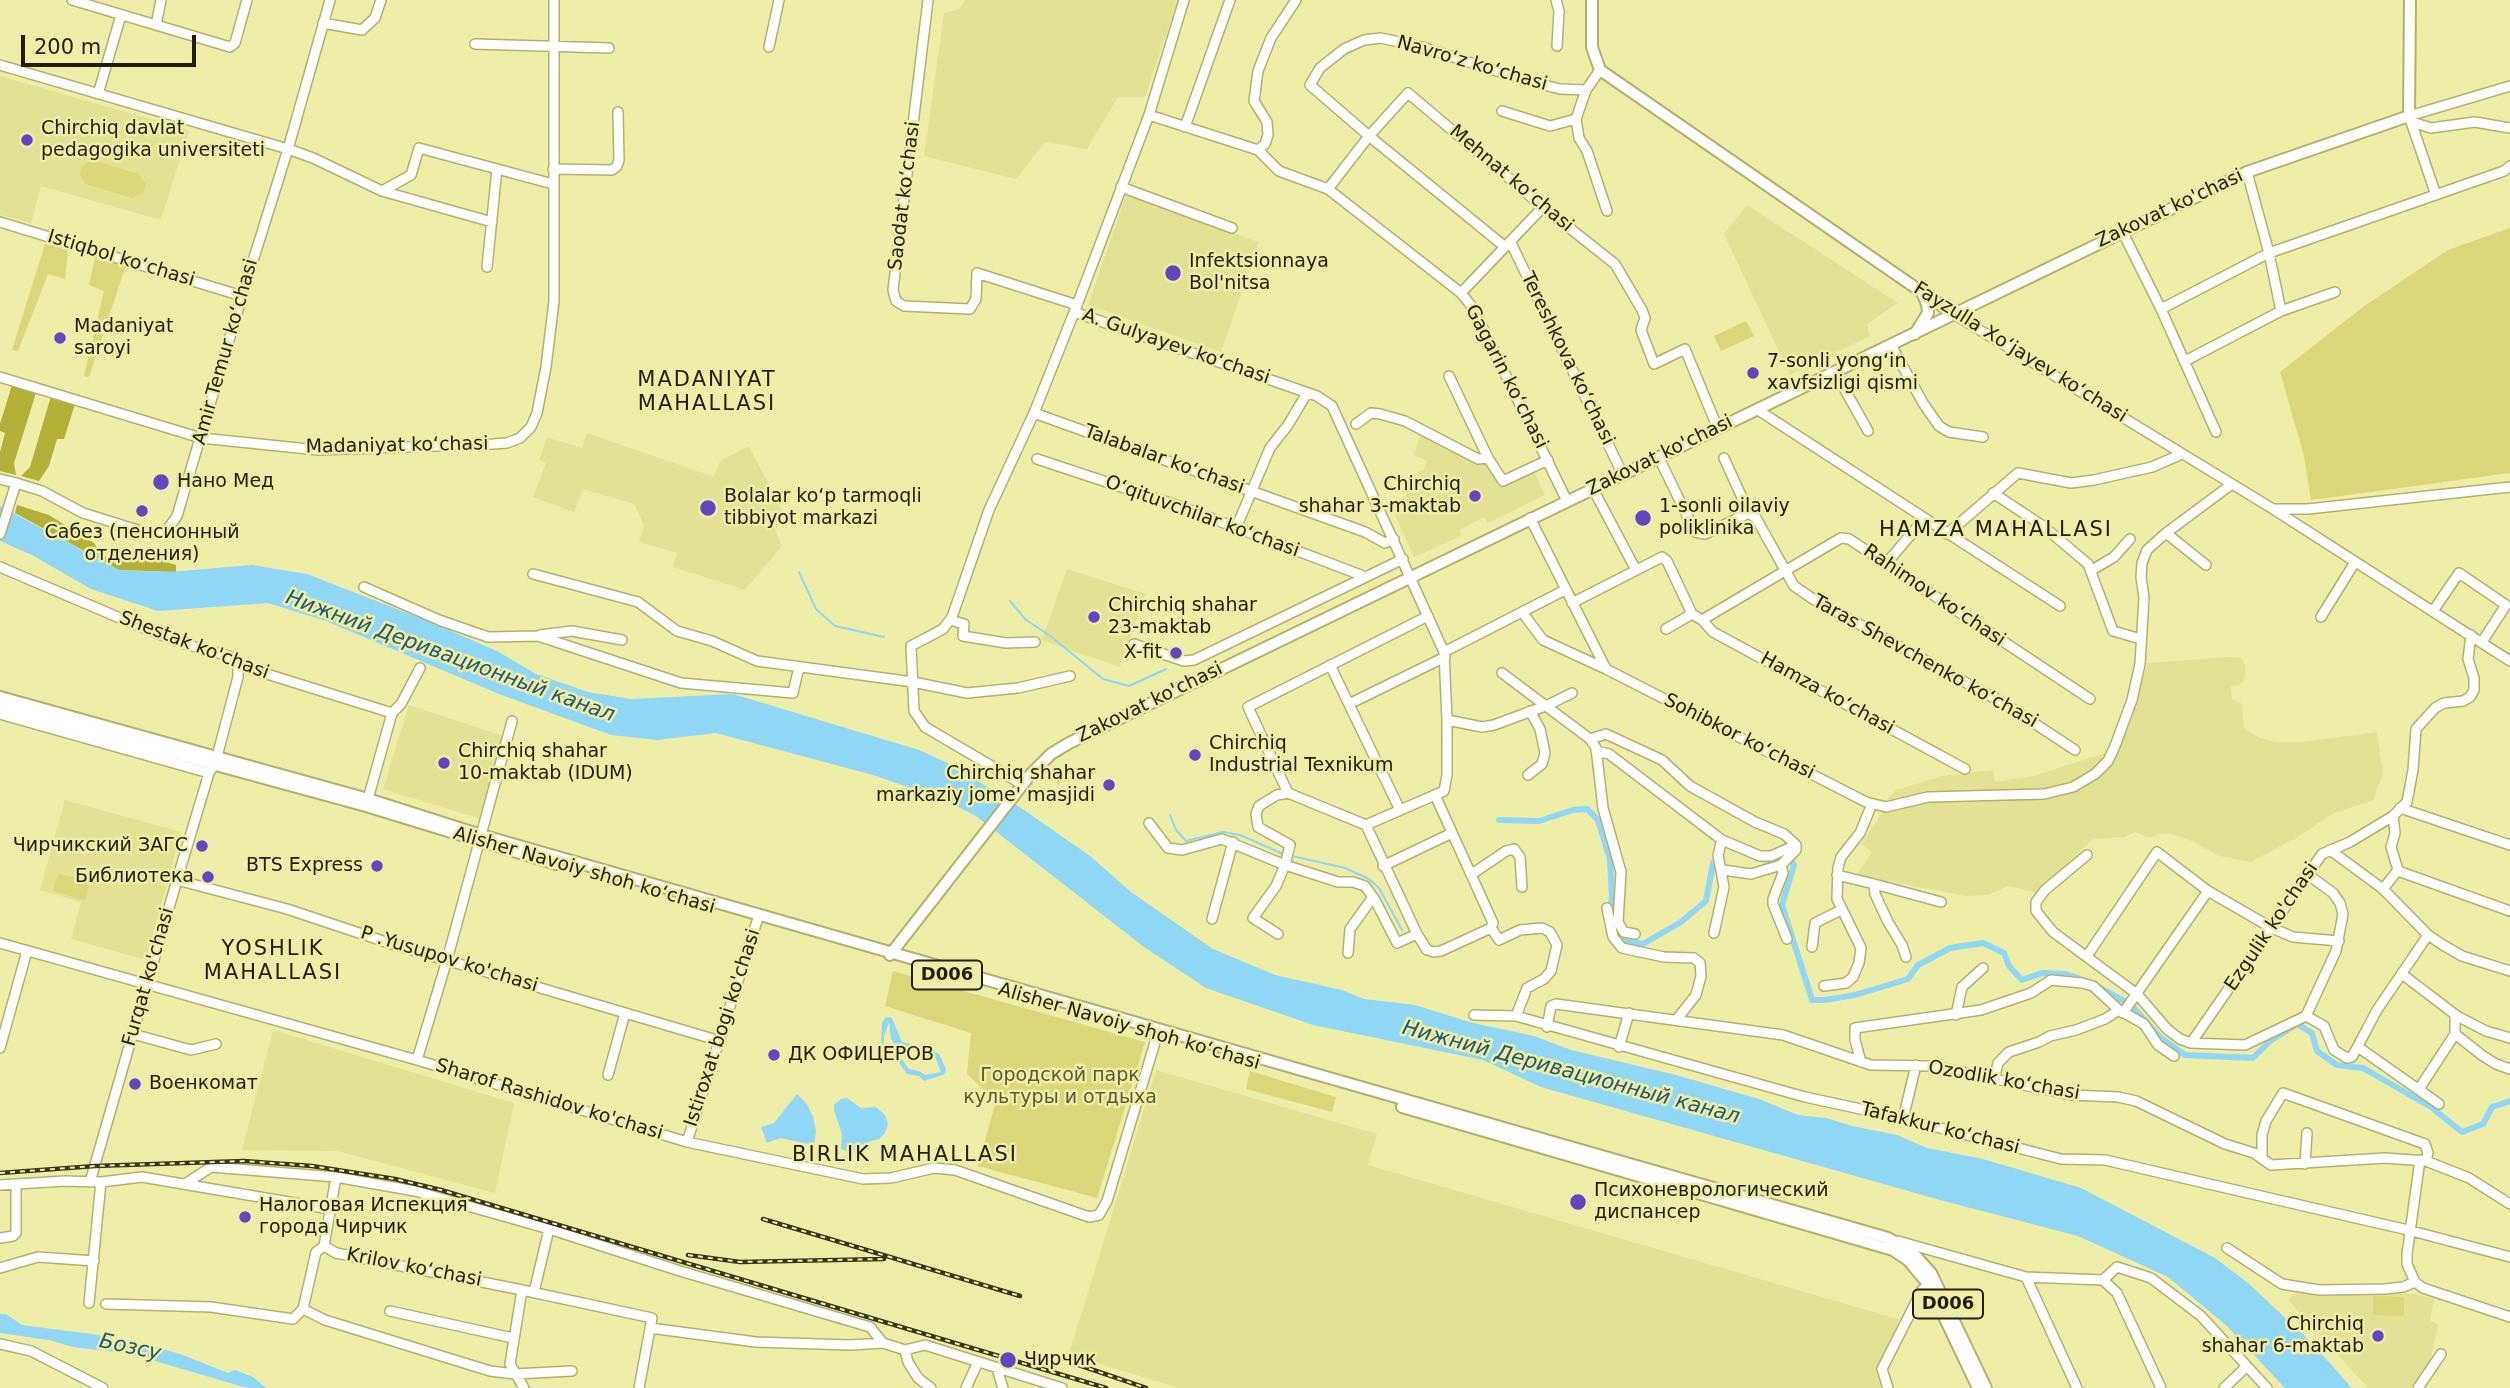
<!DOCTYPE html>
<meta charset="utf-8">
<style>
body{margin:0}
#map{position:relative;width:2510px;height:1388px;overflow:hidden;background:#eeeea8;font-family:"DejaVu Sans",sans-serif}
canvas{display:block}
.scale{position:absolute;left:21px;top:35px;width:175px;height:32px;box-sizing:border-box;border:4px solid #201f04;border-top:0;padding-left:9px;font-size:21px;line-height:24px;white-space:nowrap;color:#201f04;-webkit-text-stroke:5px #eeeea8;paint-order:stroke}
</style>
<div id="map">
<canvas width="2510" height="1388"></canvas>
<div class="scale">200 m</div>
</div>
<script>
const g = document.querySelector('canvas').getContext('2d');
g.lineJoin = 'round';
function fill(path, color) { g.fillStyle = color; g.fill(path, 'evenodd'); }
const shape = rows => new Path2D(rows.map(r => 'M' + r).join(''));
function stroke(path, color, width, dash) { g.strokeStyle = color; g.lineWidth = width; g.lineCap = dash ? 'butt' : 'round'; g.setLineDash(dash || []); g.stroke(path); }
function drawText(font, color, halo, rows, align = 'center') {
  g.font = font + ' "DejaVu Sans",sans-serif'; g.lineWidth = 5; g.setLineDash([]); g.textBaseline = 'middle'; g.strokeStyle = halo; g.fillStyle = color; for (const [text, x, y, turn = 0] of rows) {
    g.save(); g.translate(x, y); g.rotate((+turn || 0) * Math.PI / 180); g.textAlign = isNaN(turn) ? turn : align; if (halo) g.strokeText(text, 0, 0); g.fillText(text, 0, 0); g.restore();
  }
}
fill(shape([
 [965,0,1178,0,1145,97,1118,97,1087,149,1045,142,1016,179,924,156,944,13,959,9],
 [0,76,189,130,161,220,41,186,31,223,0,215],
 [1126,195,1259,242,1221,352,1088,305],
 [1747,205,1898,303,1867,324,1870,336,1790,375,1724,234],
 [587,433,714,477,720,461,749,446,785,516,772,523,782,546,745,590,673,567,677,553,639,542,644,525,634,504,583,489,574,512,533,497,546,463,539,460,547,437,582,448],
 [1421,433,1484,465,1490,465,1503,485,1533,470,1545,495,1488,523,1484,517,1459,530,1461,536,1414,557,1390,504,1406,497,1409,483,1416,480,1419,470,1423,471,1427,461,1414,455],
 [1067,569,1146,594,1120,667,1042,640],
 [2230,657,2241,658,2246,666,2244,679,2240,685,2231,686,2232,699,2242,703,2244,728,2260,738,2276,742,2303,742,2377,732,2383,774,2373,800,2334,813,2293,840,2250,862,2220,856,2192,841,2172,834,2160,834,2149,838,2135,832,2125,837,2093,839,2037,893,2009,886,1988,895,1965,896,1856,875,1872,852,1861,844,1888,805,1885,802,1896,790,1942,776,1993,770,1995,782,2034,776,2117,749,2129,727,2147,663],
 [409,705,503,736,481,819,383,789],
 [65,800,181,832,146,960,71,939,81,902,40,890],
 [273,1030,514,1103,495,1193,337,1151,242,1150],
 [1156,1070,1377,1134,1368,1165,1901,1320,1877,1370,1885,1388,1178,1388,1069,1354],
 [2297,1292,2415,1294,2434,1299,2430,1321,2438,1324,2429,1368,2414,1388,2368,1388,2288,1300]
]), '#e3e294');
fill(shape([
 [92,160,139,174,146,184,143,193,132,198,85,184,80,176,81,167],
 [2510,228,2510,473,2311,500,2304,456,2280,372,2363,307,2448,250],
 [51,240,50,245,68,250,65,279,48,274,18,351,12,350,45,244],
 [103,257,124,263,126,265,89,377,84,376,104,291,89,285,95,258,101,260],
 [1746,321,1754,336,1721,351,1714,336],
 [58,873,90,882,85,900,53,891],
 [893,971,1145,1042,1097,1198,978,1166,996,1101,967,1074,971,1033,885,1006],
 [1250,1071,1336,1097,1332,1112,1246,1089],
 [2373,1296,2404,1297,2404,1316,2373,1315]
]), '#d9d779');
fill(shape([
 [12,385,36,393,14,463,16,475,0,471,0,452,5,433,0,431,0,424],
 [51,396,75,404,64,439,57,439,49,466,39,481,21,476,30,467],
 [17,505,49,515,94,543,101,555,109,557,118,554,129,558,133,549,140,547,158,551,163,561,176,565,176,572,119,570,15,513]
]), '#b3b038');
fill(shape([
 [0,506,119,570,169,572,252,565,307,574,433,623,497,651,536,674,588,692,631,699,733,694,919,750,954,766,1024,810,1090,856,1131,892,1213,949,1275,975,1342,990,1364,999,1415,1005,1473,1023,1534,1036,1571,1050,1676,1075,1759,1099,1798,1115,1826,1118,1852,1126,1897,1135,1927,1148,1983,1159,2081,1188,2215,1258,2248,1283,2309,1340,2352,1388,2285,1388,2227,1326,2168,1277,2078,1236,1940,1200,1541,1087,1483,1060,1313,1025,1206,988,1144,947,976,816,943,799,873,775,716,733,657,740,611,735,499,694,326,621,268,603,158,611,91,589,32,555,0,541],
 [889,1017,892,1018,902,1042,924,1047,939,1054,946,1069,945,1074,924,1081,919,1076,907,1074,897,1060,878,1058,877,1055,881,1047,882,1023,885,1018],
 [889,1022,891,1039,896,1046,907,1051,914,1050,935,1056,941,1072,925,1075,919,1071,909,1069,899,1055,891,1057,883,1054,884,1036],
 [797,1094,807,1104,813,1117,816,1131,814,1145,780,1138,767,1143,761,1127,774,1123],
 [847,1098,861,1108,876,1107,885,1115,888,1124,885,1133,879,1139,868,1142,854,1153,841,1149,842,1134,834,1110,834,1105,841,1099],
 [0,1314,6,1314,22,1325,99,1335,122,1344,148,1345,180,1354,228,1373,235,1370,253,1377,266,1388,247,1388,131,1354,73,1347,49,1340,0,1333]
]), '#90d6f5');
stroke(shape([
 [799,572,816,609,835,626,884,637],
 [1010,601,1026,620,1049,635,1103,679,1129,686,1166,669],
 [1170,815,1176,830,1186,841,1223,832,1240,835,1283,854],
 [1292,856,1345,868,1369,879,1379,888,1402,930]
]), '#90d6f5', 2);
stroke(shape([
 [1499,820,1539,821,1573,810,1587,809,1598,820,1610,859,1612,896,1610,913],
 [1763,867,1787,855,1794,865,1782,905,1812,1000,1825,1000,1855,995,1908,979,1918,965,1950,948,1983,943,2004,953,2009,966,2022,980,2042,973,2066,974,2083,980],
 [1616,937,1617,940,1643,944,1681,922,1706,901,1713,863,1722,866],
 [2096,986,2126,1002],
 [2133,1007,2161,1038,2185,1055,2253,1058,2270,1041,2297,1024,2312,1033,2317,1051,2337,1065,2363,1068,2431,1107,2462,1132,2483,1124,2492,1107,2510,1101]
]), '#90d6f5', 6);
const minor = shape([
 [72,0,230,47,235,43,247,0],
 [928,0,893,290,896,301,904,306,970,309,976,299,977,273,1077,305],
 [1556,0,1559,11,1557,46],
 [323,23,362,30,375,18,381,0],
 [156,25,161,0],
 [475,44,609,48],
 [769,47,779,0],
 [0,65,288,149,313,158,382,191,492,222],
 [98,94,121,15],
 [1502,111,1550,126,1576,119,1586,90],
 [1149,115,1258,150,1279,171,1328,189,1461,293,1473,308,1567,501],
 [1576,119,1579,138,1587,151,1607,211],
 [2412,122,2431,128,2475,122,2510,128],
 [1185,127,1230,0],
 [1258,150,1265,144,1268,135,1267,122,1254,101,1258,71,1271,38,1296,0],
 [553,169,612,170,617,166,619,160,618,112],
 [2247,172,2269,253,2281,311],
 [1121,187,1232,228],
 [1328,189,1369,136,1408,93,1543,207,1615,264,1642,310,1645,318,1641,330,1654,364,1685,349,1718,429],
 [382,191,411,175,419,148,553,184],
 [2436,195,2409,116,2510,86],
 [0,222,242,296],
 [2122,231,2161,309,2216,432],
 [1511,243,1623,475],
 [1504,246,1369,136,1310,85,1320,68,1344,49,1364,40,1381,38,1422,47,1528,81,1560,89,1586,90,1600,70],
 [487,267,497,169],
 [1461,293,1543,207],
 [2161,309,2269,253,2504,171,2510,166],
 [1074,312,1317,396,1332,406,1444,652,1447,720,1447,775,1444,791,1366,825,1288,793,1277,795,1259,806,1256,814,1258,827,1290,845,1285,865,1276,886,1253,918,1278,934],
 [1955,315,2273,509,2510,661],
 [1891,345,1923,403,1939,426,1949,432,1983,437],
 [2185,361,2281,311,2335,292],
 [1835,372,1868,431],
 [1449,376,1488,458,1503,481,1548,460],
 [0,377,201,438,318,450,493,444,507,443,520,438,531,427,537,413,546,367,554,301,554,0],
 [1758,410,2060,606],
 [1034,413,1365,532,1385,543,1394,539],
 [1356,424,1371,413,1380,414,1405,421,1478,459,1488,458],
 [1659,458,1695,532,1705,534,1749,513],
 [1724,458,1749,513,1756,518,1794,586,1813,599,2005,704,2075,750],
 [1037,459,1182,507,1366,577],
 [0,479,16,483],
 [1593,489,1636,570],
 [1993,493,2043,526,2088,564,2113,631,2141,639],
 [2275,509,2308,509,2510,487],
 [1530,518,1606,669],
 [1236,528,1270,448,1288,425,1307,393],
 [2166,533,2206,565],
 [0,534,16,483,42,491,83,513,144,532,157,533,167,530,177,516,242,296,288,149,330,0],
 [1947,534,2018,473,2071,483,2094,480,2152,467,2182,454],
 [1885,565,1924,519],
 [0,567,141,627,185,644,229,656,238,665,392,713],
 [2092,570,2114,557,2130,539],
 [533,574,638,602,677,631,712,641,757,661,913,682,967,693,1018,688,1070,676],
 [364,587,439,620,488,637,538,636,681,683,793,693,799,667],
 [1572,603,1662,557,1667,561,1692,614,1702,620,1713,632,1965,769],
 [2433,611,2459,573,2506,605,2482,642],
 [1522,612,1543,640,1606,669,1866,802,1886,807,1928,797,2044,794,2073,787,2095,774,2108,761,2115,746,2132,700,2140,664,2144,598,2141,577,2142,563,2147,550,2166,533,2232,484],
 [2321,617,2355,562],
 [950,620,964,624,963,636,1006,643,1035,642],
 [1702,620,1834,542,1841,538,1849,539,2090,699],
 [1666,629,1692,614],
 [540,635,572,631,622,640],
 [1134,644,1184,661,1194,660,1403,559],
 [1444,652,1565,590],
 [1330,665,1400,810],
 [1502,673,1590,739,1596,748,1603,808,1621,872,1618,922,1624,932,1635,934],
 [1349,704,1445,657],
 [0,714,209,773],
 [1447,720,1482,727,1494,725,1548,705,1572,693],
 [1590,739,1606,734,1662,760,1690,786,1755,822,1784,834,1796,845],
 [1596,751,1609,754,1722,840,1760,856,1771,856,1796,845],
 [1528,775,1542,764,1545,753,1540,729,1530,711],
 [1022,784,925,727,914,711,911,646,943,629,952,617,989,510,1034,413,1077,305,1149,115,1184,0],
 [1288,793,1248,707,1428,616],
 [368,799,392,713,401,704,420,668],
 [2400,808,2510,845],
 [1149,823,1168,848,1182,850,1222,839,1285,865,1338,882,1353,882,1365,886,1375,900,1397,943,1417,934],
 [1366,825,1417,934,1427,950,1434,952,1441,951,1491,928,1493,923,1435,795],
 [2330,850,2383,889,2428,935,2443,945,2462,956,2510,971],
 [2087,855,2045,890,2036,902,2036,911,2053,932,2137,994,2167,1029,2180,1039,2191,1043,2245,1045,2306,1016],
 [1781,865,1783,873,1773,899,1773,904,1787,939],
 [1383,866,1452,833],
 [1723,870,1751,874,1781,865,1796,850,1796,845],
 [2398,871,2510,911],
 [1472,874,1506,851,1514,849,1520,857,1522,887],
 [1837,875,1874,884,1875,894,1888,922,1902,945,1906,957],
 [177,880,287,909,395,945,720,1041],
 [1874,884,1941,902],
 [2383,889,2398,870,2391,847,2395,833,2393,816],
 [1607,908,1613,937,1622,948,1664,957,1694,958,1700,963,1701,976,1696,995,1677,1019],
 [1212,919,1233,842],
 [1491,928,1499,940,1520,930,1542,928,1550,932,1557,945,1551,971,1544,979,1527,988,1516,1016],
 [1714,933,1724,887,1718,855,1722,840],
 [0,943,417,1060,687,1142,863,1179,891,1178,934,1168,955,1170,1089,1217,1099,1215,1107,1201,1157,1036],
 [1812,947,1815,923,1841,910],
 [1348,953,1350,929,1373,897],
 [2087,956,2157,852,2208,891,2272,928,2293,937,2339,941],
 [2402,974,2457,1016,2486,1031,2510,1038],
 [1824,986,1846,983,1853,977,1859,963,1861,948,1837,899,1838,868,1841,857,1860,833,1872,804],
 [2123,1013,2208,891],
 [1474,1015,1516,1016,1805,1097,1893,1116,2061,1159,2105,1160,2408,1230,2510,1257],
 [1956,1015,1962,987,1983,968],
 [2306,1016,2324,1026,2334,1050,2347,1058,2352,1057,2377,1010,2428,935],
 [2306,1016,2336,951,2343,914,2340,903,2333,893,2307,874],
 [1547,1027,1551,1006,1556,1004,1783,1035,1871,1065,1933,1066,2071,1095,2118,1097,2136,1101,2225,1144,2254,1153,2271,1165,2385,1158,2426,1161,2469,1178,2510,1204],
 [133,1034,191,1050,216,1044],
 [2455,1034,2483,1056,2496,1064,2510,1069],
 [2191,1043,2322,854,2350,842,2393,816,2407,802,2413,770,2416,729,2435,708,2444,703,2463,701,2470,697,2474,690,2474,678,2468,659,2471,635],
 [1619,1047,1629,1013],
 [2358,1047,2439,1104],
 [0,1048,27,951],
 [417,1060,447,960,512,721],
 [1861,1062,1855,1040,1855,1028,1981,1010,2031,993,2051,980,2082,983,2093,986,2119,1010,2144,1024,2158,1045,2174,1056],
 [608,1075,625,1013],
 [1994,1080,1998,1063,2009,1052,2039,1042,2050,1036,2076,1030,2105,1019,2119,1010],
 [2419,1089,2455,1034,2455,1015],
 [1903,1119,1916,1065],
 [687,1142,757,921],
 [2262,1158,2262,1135,2266,1121,2283,1093,2425,1144,2428,1153,2426,1161],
 [2420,1160,2407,1254,2407,1264,2415,1282,2423,1288,2510,1317],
 [2305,1164,2307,1133],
 [90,1182,177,880,209,773,215,764,238,677,238,665],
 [185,1184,211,1167,336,1177,415,1191,549,1229,680,1271,870,1327,883,1343],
 [0,1185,65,1181,101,1182,142,1177,330,1209],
 [0,1238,13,1236,16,1233,16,1184],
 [1898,1241,2026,1277,2103,1280,2117,1267,2151,1278,2201,1316,2267,1388],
 [324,1246,336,1253,522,1290,652,1318,639,1388],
 [324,1246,336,1177],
 [2227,1248,2282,1284,2319,1290,2385,1289,2403,1287,2415,1282],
 [0,1268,38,1257,94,1261],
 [2026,1277,2077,1388],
 [2103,1280,2117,1293,2161,1388],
 [522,1290,510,1364,524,1388],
 [534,1292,549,1229],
 [89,1303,101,1182],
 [106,1304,211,1307,293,1319,303,1309,316,1252,324,1246],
 [303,1309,325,1320,490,1371,515,1374,572,1371],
 [390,1311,513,1338],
 [650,1328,756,1342,850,1345,883,1343,905,1350,925,1345,1062,1388],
 [0,1344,31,1351,103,1388],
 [905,1350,908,1362,918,1378,931,1388],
 [997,1369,1003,1388],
 [966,1388,978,1362],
 [1888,1388,1882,1369,1922,1290,1929,1285],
 [2224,1388,2247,1366],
 [2418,1388,2441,1354]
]);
const major = shape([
 [1592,0,1592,47,1600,70,1955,315],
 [1915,334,1928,313,1927,304,1922,292],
 [0,697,368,799,481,835,1888,1238,1913,1253,1931,1273,1986,1388],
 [0,706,366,806,556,864],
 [890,955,1030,775,1051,754,1069,743,2247,172,2409,116,2410,0],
 [1402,1107,1893,1250,1908,1260,1929,1285,1978,1388]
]);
stroke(minor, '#b2b26e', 12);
stroke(major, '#b2b26e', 14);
stroke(minor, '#fff', 9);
stroke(major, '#fff', 10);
const rail = shape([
 [0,1173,95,1166,244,1161,312,1166,395,1179,441,1190,1106,1388],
 [763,1219,1020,1296],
 [688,1255,740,1262,884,1259],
 [1070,1362,1146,1388]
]);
stroke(rail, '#363516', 4.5);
stroke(rail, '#eeeea8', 2, [5]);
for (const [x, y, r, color] of [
 [27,140,7,"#6046bf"],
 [1173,273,9,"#6046bf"],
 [60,338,7,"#6046bf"],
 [1753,373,7,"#6046bf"],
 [161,482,9,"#6046bf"],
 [1475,496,7,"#6046bf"],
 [708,508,9,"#6046bf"],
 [142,511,7,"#6046bf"],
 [1643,518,9,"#6046bf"],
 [1094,617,7,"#6046bf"],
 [1176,653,7,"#6046bf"],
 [1195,755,7,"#6046bf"],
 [444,763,7,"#6046bf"],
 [1109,785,7,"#6046bf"],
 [202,846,7,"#6046bf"],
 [377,866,7,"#6046bf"],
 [208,877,7,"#6046bf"],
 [774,1055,7,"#6046bf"],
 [135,1084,7,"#6046bf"],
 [1578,1202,9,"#6046bf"],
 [245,1217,7,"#6046bf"],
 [2378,1336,7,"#6046bf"],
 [1008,1360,9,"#6046bf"]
]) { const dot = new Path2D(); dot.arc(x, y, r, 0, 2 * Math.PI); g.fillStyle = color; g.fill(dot); stroke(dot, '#eeeea8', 2.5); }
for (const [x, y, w] of [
 [947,975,70],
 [1948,1304,70]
]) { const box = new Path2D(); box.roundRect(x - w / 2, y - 14.5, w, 29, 5); g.fillStyle = '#eeeea8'; g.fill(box); stroke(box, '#201f04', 2); }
drawText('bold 18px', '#201f04', null, [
 ["D006",947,975],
 ["D006",1948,1304]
]);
drawText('19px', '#201f04', '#eeeea8', [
 ["Navro‘z ko‘chasi",1472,64,16],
 ["Mehnat ko‘chasi",1511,179,40],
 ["Saodat ko‘chasi",905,196,-83],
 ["Zakovat ko'chasi",2170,209,-25],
 ["Istiqbol ko‘chasi",121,259,17],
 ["A. Gulyayev ko‘chasi",1176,347,19],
 ["Amir Temur ko‘chasi",226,352,-74],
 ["Fayzulla Xo‘jayev ko‘chasi",2020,353,32],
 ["Tereshkova ko‘chasi",1567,359,64],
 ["Gagarin ko‘chasi",1506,377,63],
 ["Madaniyat ko‘chasi",397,446,-1],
 ["Zakovat ko'chasi",1660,456,-26],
 ["Talabalar ko‘chasi",1164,460,20],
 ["O‘qituvchilar ko‘chasi",1202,517,20],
 ["Rahimov ko‘chasi",1934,596,34],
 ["Shestak ko'chasi",194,646,21],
 ["Taras Shevchenko ko‘chasi",1925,662,29],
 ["Hamza ko‘chasi",1827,694,29],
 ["Zakovat ko'chasi",1150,703,-26],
 ["Sohibkor ko‘chasi",1739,737,27],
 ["Alisher Navoiy shoh koʻchasi",584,871,16],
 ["Ezgulik ko'chasi",2272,927,-56],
 ["P .Yusupov ko'chasi",449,960,17],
 ["Furqat ko'chasi",149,977,-74],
 ["Alisher Navoiy shoh koʻchasi",1129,1027,16],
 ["Istiroxat bogi ko'chasi",723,1028,-72],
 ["Ozodlik ko‘chasi",2004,1081,10],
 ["Sharof Rashidov ko'chasi",549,1100,17],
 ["Tafakkur ko‘chasi",1940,1129,14],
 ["Krilov ko‘chasi",414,1268,11]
]);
drawText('19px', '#201f04', '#eeeea8', [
 ["Chirchiq davlat",41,129],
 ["pedagogika universiteti",41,151],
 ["Infektsionnaya",1189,262],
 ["Bol'nitsa",1189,284],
 ["Madaniyat",74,327],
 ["saroyi",74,349],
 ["7-sonli yong‘in",1767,362],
 ["xavfsizligi qismi",1767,384],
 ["Нано Мед",177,482],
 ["Chirchiq",1461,485,"right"],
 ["shahar 3-maktab",1461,507,"right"],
 ["Bolalar ko‘p tarmoqli",724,497],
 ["tibbiyot markazi",724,519],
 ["1-sonli oilaviy",1659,507],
 ["poliklinika",1659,529],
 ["Сабез (пенсионный",142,533,"center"],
 ["отделения)",142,555,"center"],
 ["Chirchiq shahar",1108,606],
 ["23-maktab",1108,628],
 ["X-fit",1162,653,"right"],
 ["Chirchiq",1209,744],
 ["Industrial Texnikum",1209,766],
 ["Chirchiq shahar",458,752],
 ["10-maktab (IDUM)",458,774],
 ["Chirchiq shahar",1095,774,"right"],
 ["markaziy jome' masjidi",1095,796,"right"],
 ["Чирчикский ЗАГС",188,846,"right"],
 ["BTS Express",363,866,"right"],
 ["Библиотека",194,877,"right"],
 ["ДК ОФИЦЕРОВ",788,1055],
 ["Военкомат",149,1084],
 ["Психоневрологический",1594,1191],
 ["диспансер",1594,1213],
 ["Налоговая Испекция",259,1206],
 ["города Чирчик",259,1228],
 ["Chirchiq",2364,1325,"right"],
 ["shahar 6-maktab",2364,1347,"right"],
 ["Чирчик",1024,1360]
], 'left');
drawText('19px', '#5c5b2c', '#eeeea8', [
 ["Городской парк",1060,1076],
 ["культуры и отдыха",1060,1098]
]);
g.letterSpacing = '2px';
drawText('21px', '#201f04', '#eeeea8', [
 ["MADANIYAT",707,381],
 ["MAHALLASI",707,405],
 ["HAMZA MAHALLASI",1996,531],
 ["YOSHLIK",273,950],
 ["MAHALLASI",273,974],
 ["BIRLIK MAHALLASI",905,1156]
]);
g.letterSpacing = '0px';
drawText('italic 21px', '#22596f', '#eeeea8', [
 ["Нижний Деривационный канал",450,657,20],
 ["Нижний Деривационный канал",1571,1073,15],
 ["Бозсу",130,1348,12]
]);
</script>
